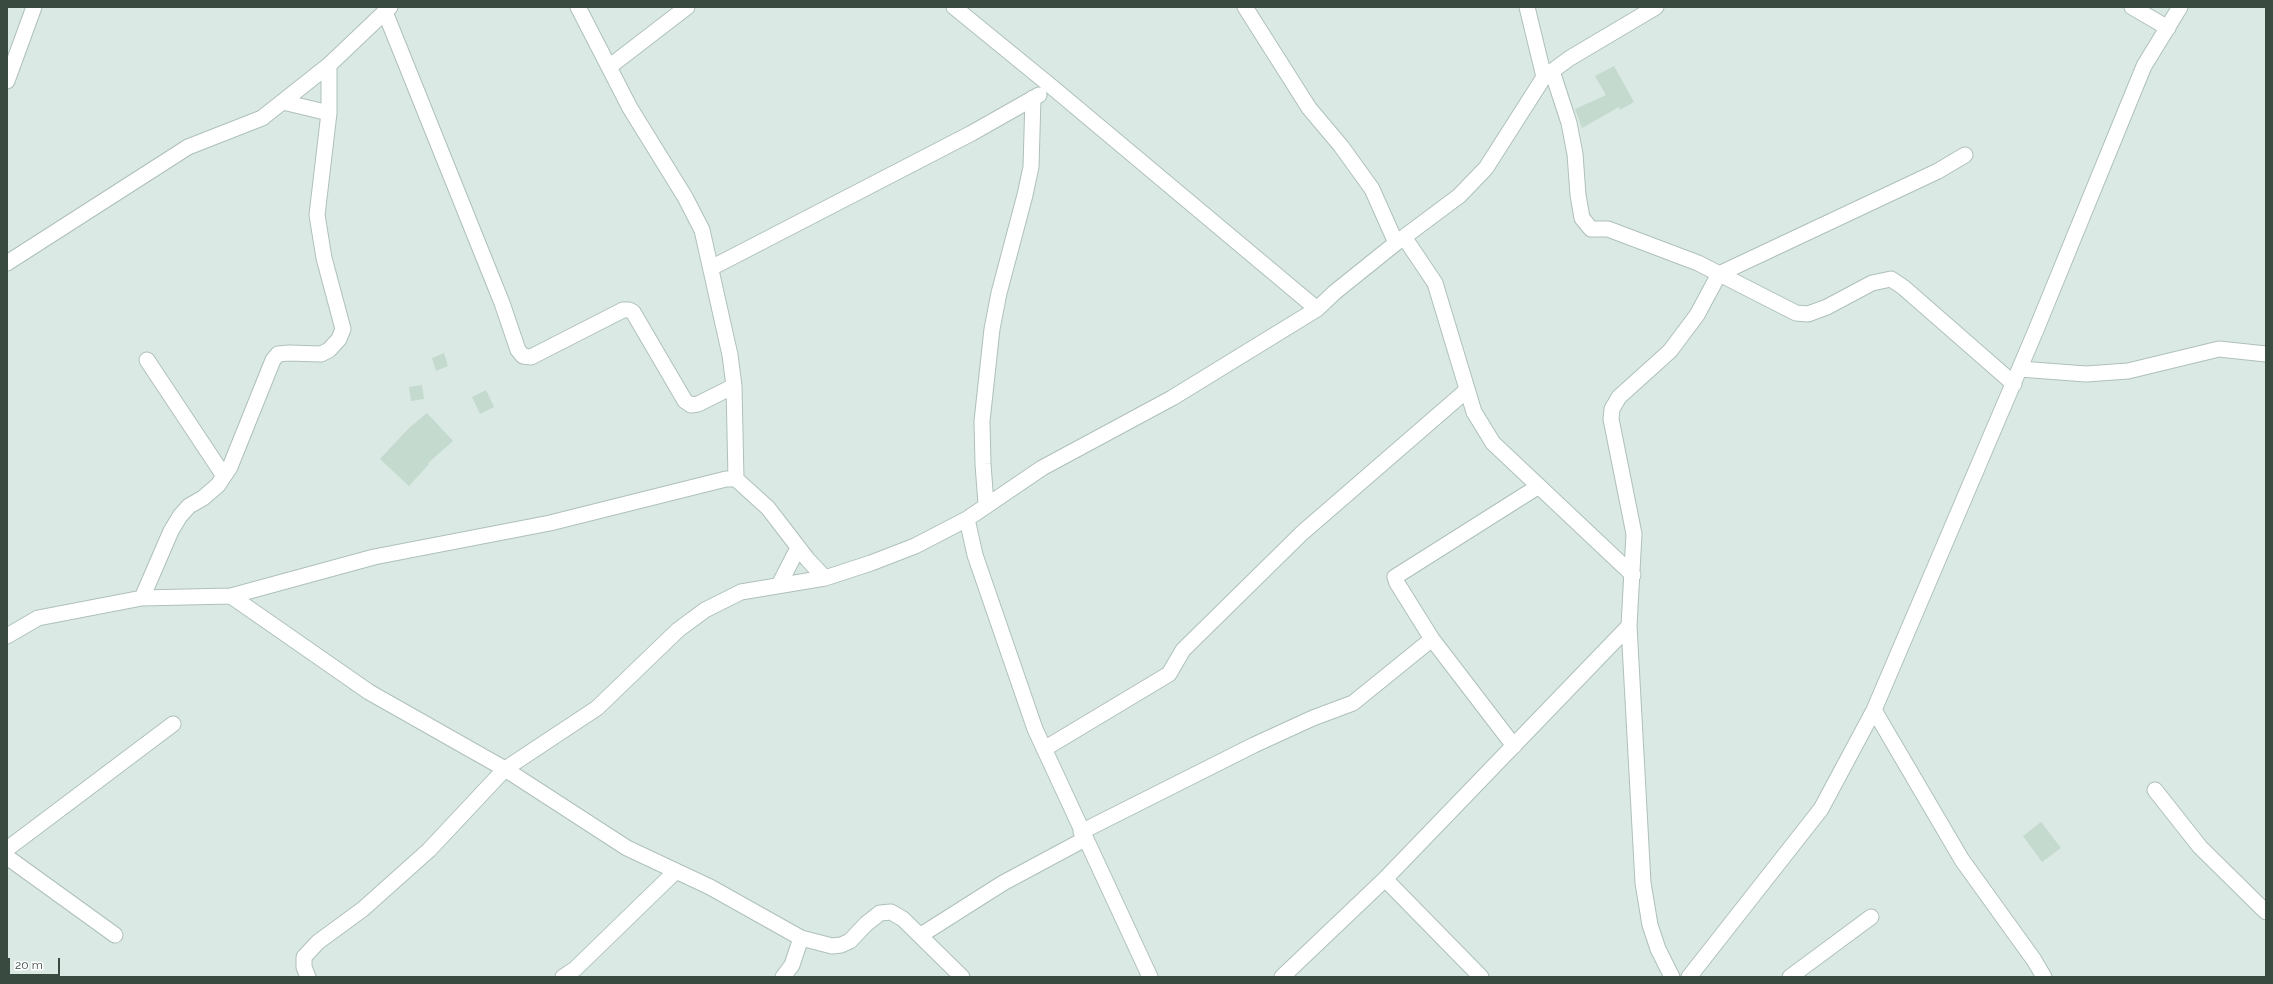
<!DOCTYPE html>
<style>
body{margin:0}
#map{position:relative;width:2273px;height:984px;overflow:hidden;background:#ecf6f1;font-family:Raleway,sans-serif}
canvas{display:block}
.frame{position:absolute;inset:0;border:8px solid #394a41;pointer-events:none}
.scale{position:absolute;left:8px;top:958px;width:52px;height:18px;box-sizing:border-box;border:2px solid #394a41;border-top:0;padding-left:5px;font-size:12px;line-height:14px;white-space:nowrap;color:#394a41;-webkit-text-stroke:3px #fff;paint-order:stroke}
</style>
<div id="map">
<canvas width="2273" height="984"></canvas>
<div class="frame"></div>
<div class="scale">20 m</div>
</div>
<script>
const g = document.querySelector('canvas').getContext('2d');
g.lineJoin = 'round';
function fill(path, color) { g.fillStyle = color; g.fill(path, 'evenodd'); }
const shape = rows => new Path2D(rows.map(r => 'M' + r).join(''));
function stroke(path, color, width, dash) { g.strokeStyle = color; g.lineWidth = width; g.lineCap = dash ? 'butt' : 'round'; g.setLineDash(dash || []); g.stroke(path); }
fill(shape([
 [7,7,2266,7,2266,977,7,977]
]), '#dae9e3');
fill(shape([
 [1614,66,1634,102,1620,110,1619,107,1582,128,1575,109,1606,95,1595,76],
 [444,353,448,366,436,371,432,358],
 [422,385,424,399,411,401,409,387],
 [486,390,494,407,480,414,472,397],
 [427,413,453,441,428,463,429,464,409,486,380,459,409,428],
 [2041,822,2061,848,2042,862,2023,836]
]), '#c4dacf');
const minor = shape([
 [578,7,630,108,685,197,702,230,730,355,734,386,736,479],
 [954,7,1052,87,1317,309],
 [1245,7,1309,108,1341,146,1372,189,1396,243],
 [1527,7,1544,77],
 [2132,7,2168,28],
 [385,12,502,303,518,350,523,356,531,357,623,310,629,310,633,312,685,401,691,405,698,404,734,386],
 [609,67,687,7],
 [1552,71,1569,123,1575,154,1578,195,1582,218,1591,229,1608,229,1698,263,1796,313,1808,314,1827,307,1872,283,1891,279,1903,287,2014,384],
 [7,81,34,7],
 [283,102,329,113],
 [1404,237,1435,283,1474,412,1493,443,1633,575],
 [7,263,188,147,262,118,329,65,390,7],
 [711,268,972,133,1039,95],
 [147,360,224,476],
 [2020,369,2086,374,2128,371,2219,349,2266,354],
 [986,504,983,464,982,421,992,329,999,293,1025,195,1031,167,1033,98],
 [967,519,975,555,1035,729,1150,977],
 [779,585,798,548],
 [231,596,369,692,505,769,627,848,710,887,801,938,832,946,841,945,850,941,866,924,880,913,891,912,903,919,962,977],
 [142,598,171,531,180,516,189,506,203,498,218,485,230,467,273,360,278,354,289,353,321,354,329,350,339,339,343,329,324,258,317,215,329,113,329,65],
 [7,636,38,618,142,598,231,596,374,557,550,523,726,479,736,479,768,508,808,560,825,578],
 [1874,710,1962,860,2034,960,2044,977],
 [1514,746,1432,639,1397,583,1395,577,1539,486],
 [1044,749,1169,674,1183,650,1302,533,1467,390],
 [2155,790,2200,847,2266,912],
 [1081,832,1254,745,1313,718,1353,703,1432,639],
 [7,849,173,724],
 [7,857,115,935],
 [1385,879,1481,977],
 [921,935,1003,883,1085,839],
 [308,977,304,967,304,957,318,942,363,909,429,850,505,769,597,708,678,630,705,610,741,592,825,578,871,563,915,546,967,519,1042,468,1172,398,1317,309,1335,292,1396,243,1459,196,1486,168,1544,77,1570,58,1656,7],
 [563,977,575,969,676,871],
 [783,977,792,965,801,938],
 [1282,977,1385,879,1629,626],
 [1672,977,1658,949,1650,925,1643,883,1629,626,1634,534,1611,419,1612,409,1619,397,1670,351,1697,315,1719,274,1938,171,1965,155],
 [1689,977,1821,809,1874,710,2036,330,2144,66,2180,7],
 [1790,977,1871,917]
]);
stroke(minor, '#aec1b8', 17);
stroke(minor, '#fff', 15);
</script>
